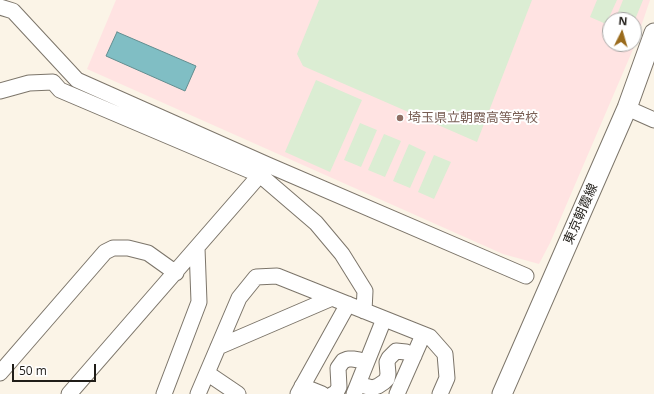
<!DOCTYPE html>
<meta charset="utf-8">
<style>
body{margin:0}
#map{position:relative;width:654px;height:394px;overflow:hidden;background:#fbf4e7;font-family:"Open Sans",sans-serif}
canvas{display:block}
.north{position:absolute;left:602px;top:12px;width:40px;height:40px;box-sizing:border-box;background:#fff;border:1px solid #a6a5a3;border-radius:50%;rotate:5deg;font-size:11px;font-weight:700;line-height:16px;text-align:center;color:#201d18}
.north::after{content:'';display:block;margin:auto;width:14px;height:18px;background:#9a6b1c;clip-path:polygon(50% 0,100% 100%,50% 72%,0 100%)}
.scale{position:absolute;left:12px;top:364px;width:84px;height:18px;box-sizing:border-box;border:2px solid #201d18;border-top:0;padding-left:5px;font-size:12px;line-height:14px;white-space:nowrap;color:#201d18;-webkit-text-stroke:3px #fff;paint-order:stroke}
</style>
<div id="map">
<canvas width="654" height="394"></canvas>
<div class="north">N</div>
<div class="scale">50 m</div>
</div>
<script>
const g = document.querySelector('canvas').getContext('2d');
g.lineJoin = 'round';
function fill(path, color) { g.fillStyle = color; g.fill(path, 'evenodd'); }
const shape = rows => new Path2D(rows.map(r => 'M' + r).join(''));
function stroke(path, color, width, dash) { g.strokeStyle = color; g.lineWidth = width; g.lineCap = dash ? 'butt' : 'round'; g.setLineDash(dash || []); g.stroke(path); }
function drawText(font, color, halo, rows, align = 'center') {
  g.font = font + ' "Open Sans","Noto Sans JP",sans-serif'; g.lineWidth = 4; g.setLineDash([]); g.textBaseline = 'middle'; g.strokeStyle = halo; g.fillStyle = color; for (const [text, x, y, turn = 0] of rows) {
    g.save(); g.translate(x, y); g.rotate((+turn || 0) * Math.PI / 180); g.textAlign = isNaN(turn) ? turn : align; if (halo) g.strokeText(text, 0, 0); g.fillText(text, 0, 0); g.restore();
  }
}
fill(shape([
 [116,0,650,0,634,47,550,243,539,264,503,254,87,69],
 [610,20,634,20,634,44,610,44]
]), '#ffe3e2');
fill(shape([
 [319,0,532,0,477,142,303,66,297,54],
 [597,0,617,0,606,24,590,17],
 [623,0,643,0,634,22,634,20,615,20],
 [316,80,362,100,330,172,285,152],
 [360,123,377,130,361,167,344,160],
 [384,134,401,141,385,177,368,170],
 [409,144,426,152,410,188,393,181],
 [434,155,451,162,434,199,418,192]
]), '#dbedd3');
const water = shape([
 [117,32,196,66,185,91,106,56,117,32]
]);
fill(water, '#80bec4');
stroke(water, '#638e90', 1);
const minor = shape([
 [0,7,13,11,77,80,268,165,526,276],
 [0,91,29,83,53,82,60,90,260,175,316,223,342,254,365,291,364,311],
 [627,108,654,120],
 [218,347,332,298],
 [0,373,105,252,113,248,128,248,148,253,176,273],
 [207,373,238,394],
 [358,384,372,388,378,386,384,382,387,379,388,374,387,362,389,358,396,351,406,352,414,356],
 [302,386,322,394],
 [69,394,265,169],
 [164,394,199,302,197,248],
 [198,394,239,298,256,277,277,276,430,337,445,354,447,378,440,394],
 [298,394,348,304],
 [333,394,336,393,339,387,338,368,343,361,348,359,353,359,359,360,366,363],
 [354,394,384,319],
 [397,394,423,335]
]);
const major = shape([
 [502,394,627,108,654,33]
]);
stroke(minor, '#7c756a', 17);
stroke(major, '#7c756a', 21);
stroke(minor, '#fff', 15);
stroke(major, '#fff', 19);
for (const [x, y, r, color] of [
 [400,118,4,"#8d6e63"]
]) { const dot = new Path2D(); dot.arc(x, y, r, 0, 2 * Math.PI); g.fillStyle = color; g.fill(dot); stroke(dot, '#fff', 1.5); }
drawText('13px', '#785e54', '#fff', [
 ["埼玉県立朝霞高等学校",408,118]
], 'left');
drawText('13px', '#201d18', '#fff', [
 ["東京朝霞線",581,214,-66]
]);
</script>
